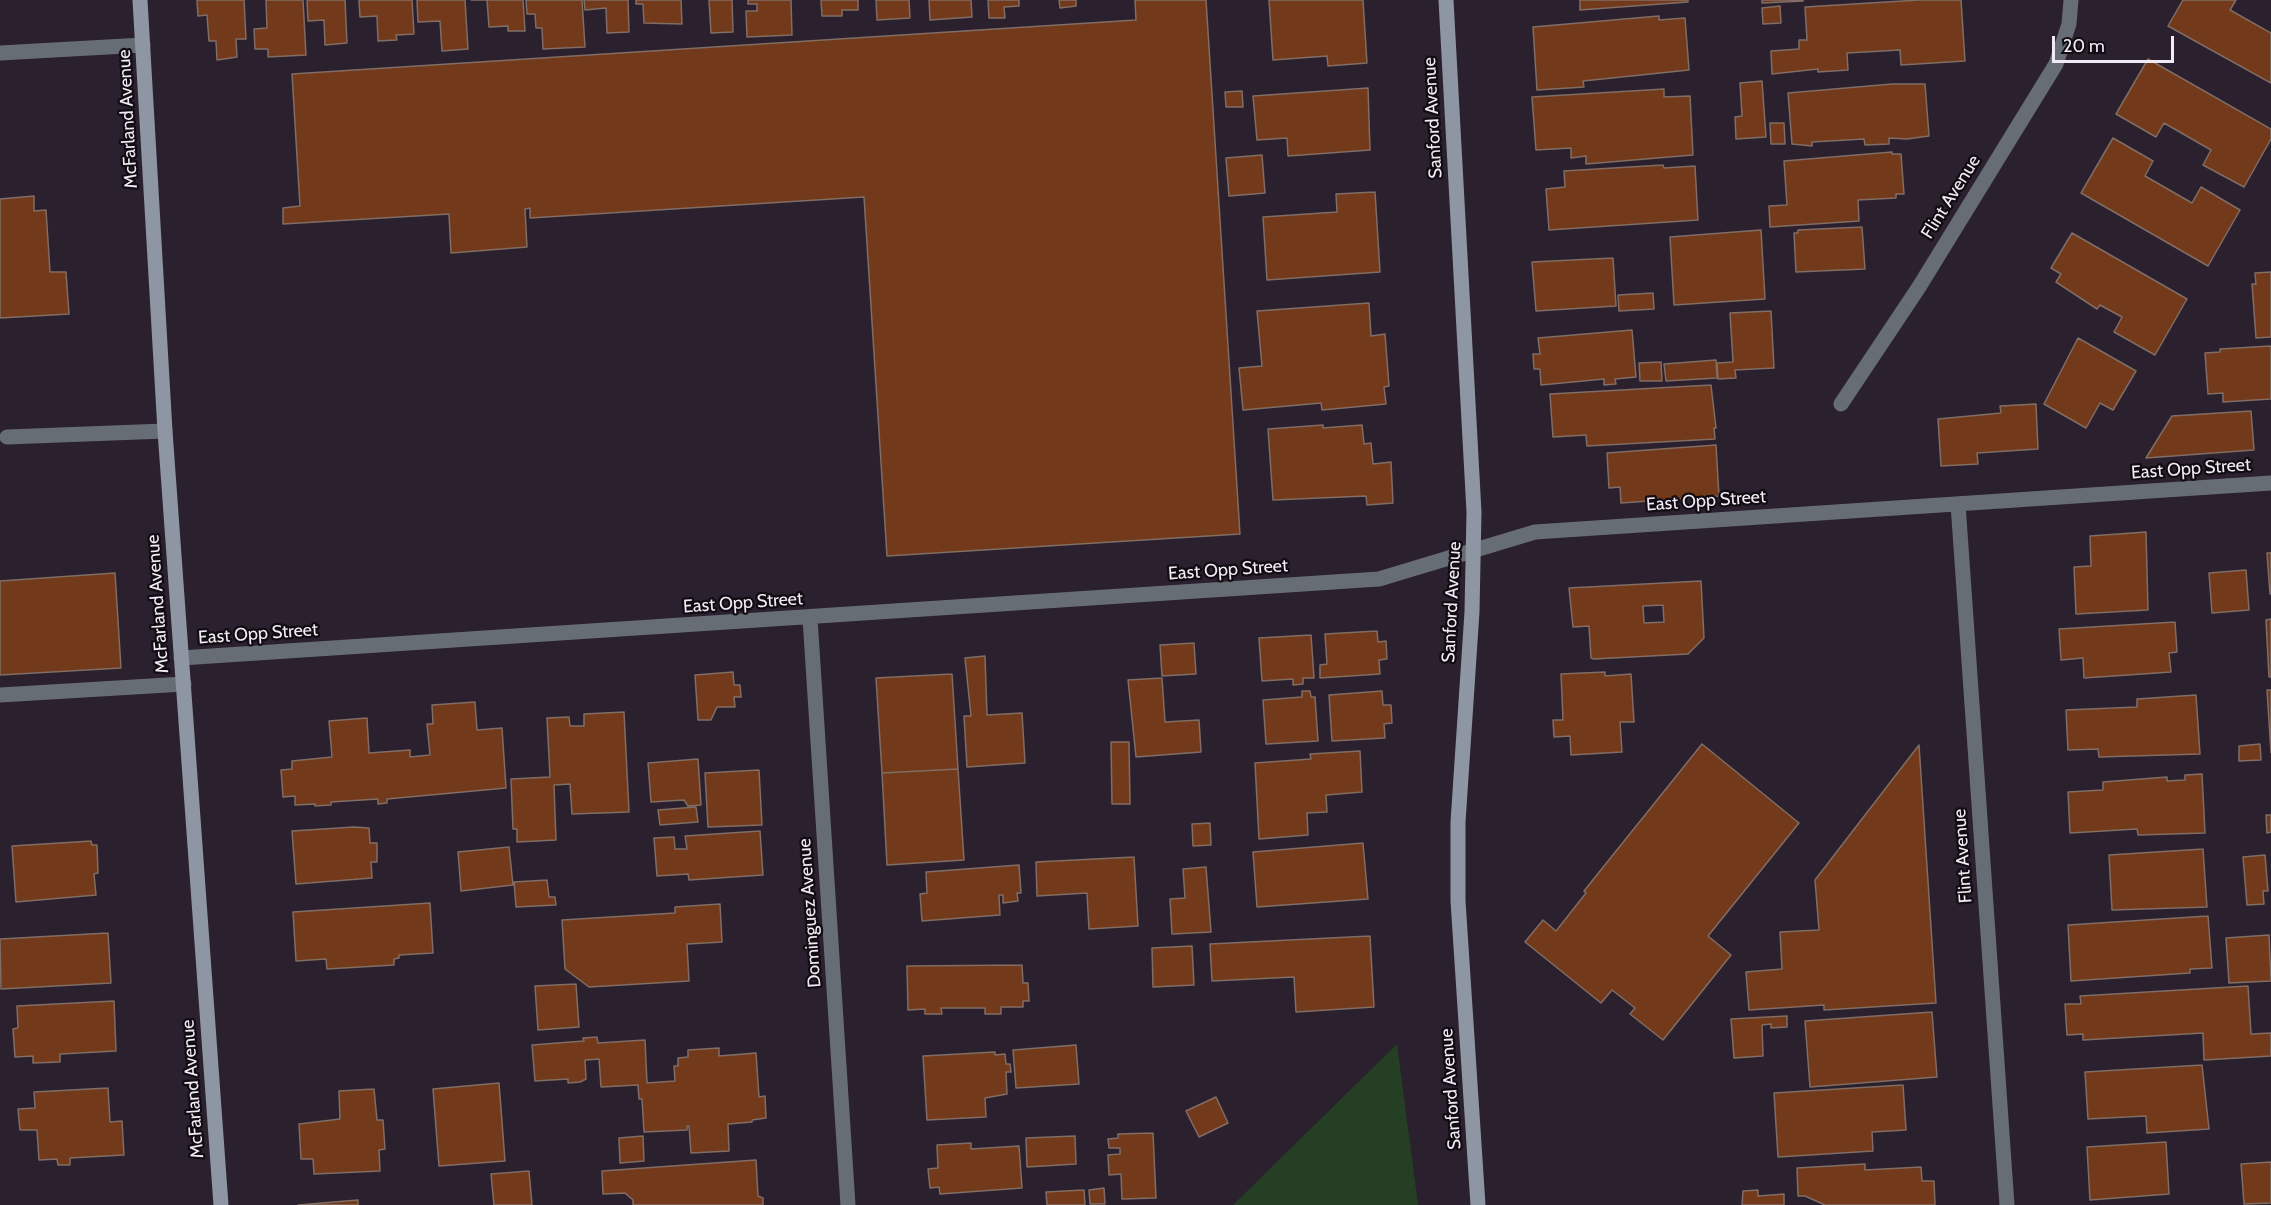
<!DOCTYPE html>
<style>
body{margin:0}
#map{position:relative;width:2271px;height:1205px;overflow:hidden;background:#2b202e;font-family:Cabin,sans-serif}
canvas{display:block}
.scale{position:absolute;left:2052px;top:36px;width:122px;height:27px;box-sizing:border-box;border:3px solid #f2ebf5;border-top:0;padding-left:8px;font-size:18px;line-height:21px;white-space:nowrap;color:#f2ebf5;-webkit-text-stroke:4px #100c12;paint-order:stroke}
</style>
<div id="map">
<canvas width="2271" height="1205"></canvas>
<div class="scale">20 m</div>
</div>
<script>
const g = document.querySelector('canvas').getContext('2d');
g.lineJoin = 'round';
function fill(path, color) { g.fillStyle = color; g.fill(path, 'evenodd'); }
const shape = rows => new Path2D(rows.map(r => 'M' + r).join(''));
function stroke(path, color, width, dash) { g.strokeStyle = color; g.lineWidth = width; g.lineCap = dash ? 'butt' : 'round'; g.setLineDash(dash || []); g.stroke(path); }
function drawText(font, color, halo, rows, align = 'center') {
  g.font = font + ' Cabin,sans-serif'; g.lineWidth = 4.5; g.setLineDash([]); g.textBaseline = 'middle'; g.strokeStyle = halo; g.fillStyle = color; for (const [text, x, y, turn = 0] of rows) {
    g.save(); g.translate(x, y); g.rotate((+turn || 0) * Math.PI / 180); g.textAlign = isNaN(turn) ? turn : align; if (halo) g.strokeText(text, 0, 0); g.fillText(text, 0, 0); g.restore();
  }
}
fill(shape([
 [1397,1044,1418,1205,1233,1205]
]), '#243f23');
const building = shape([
 [197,0,244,0,246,39,236,39,237,57,217,60,216,41,209,41,207,15,198,16,197,0],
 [266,0,303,0,306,55,268,57,268,49,255,49,254,29,267,28,266,0],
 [307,0,345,0,347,43,325,45,324,20,308,21,307,0],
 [359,0,412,0,414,34,396,35,397,40,378,41,377,16,360,17,359,0],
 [417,0,465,0,468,49,442,51,440,21,418,22,417,0],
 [471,0,523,0,525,31,508,31,508,26,489,27,487,0,471,0],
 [526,0,582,0,585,47,543,49,542,28,536,28,535,14,527,14,526,0],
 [584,0,628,0,629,32,607,33,606,8,585,10,584,0],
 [636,0,681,0,682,24,644,23,643,4,636,4,636,0],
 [709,0,732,0,733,32,711,33,709,0],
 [748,0,791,0,792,35,747,37,746,11,757,11,757,4,748,4,748,0],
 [821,0,858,0,858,10,842,10,842,16,822,16,821,0],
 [876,0,909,0,910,18,877,20,876,0],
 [929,0,971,0,972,17,930,20,929,0],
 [988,0,1019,0,1019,6,1004,7,1005,18,989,18,988,0],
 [1059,0,1076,0,1076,6,1060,8,1059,0],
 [1135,0,1206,0,1240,534,887,556,864,197,530,218,530,208,525,209,527,247,451,253,449,214,283,224,283,208,300,206,292,74,1136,20,1135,0],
 [1269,0,1363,0,1367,63,1328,66,1327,56,1273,60,1269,0],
 [1580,0,1688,0,1688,2,1580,10,1580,0],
 [1762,0,1803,0,1803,1,1762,3,1762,0],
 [1919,0,1961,0,1965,61,1901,65,1900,50,1847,53,1848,70,1818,72,1818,69,1772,74,1771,51,1799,49,1799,40,1807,40,1805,7,1919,0],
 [2183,0,2236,0,2230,10,2271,33,2271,83,2168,26,2183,0],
 [1780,6,1781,23,1763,24,1762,8,1780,6],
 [1659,16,1659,20,1685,18,1689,70,1583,81,1584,87,1537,90,1533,27,1659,16],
 [2148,59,2271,129,2271,139,2244,187,2203,165,2211,150,2164,123,2156,137,2116,114,2148,59],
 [1762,81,1766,137,1736,139,1735,117,1742,116,1740,83,1762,81],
 [1892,84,1925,84,1929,136,1907,139,1889,138,1889,144,1865,145,1864,139,1812,142,1812,146,1792,144,1788,93,1892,84],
 [1368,88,1370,150,1288,156,1287,138,1257,140,1253,96,1368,88],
 [1664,89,1664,97,1690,96,1693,155,1586,164,1586,156,1571,158,1571,148,1536,150,1532,97,1664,89],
 [1242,91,1243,107,1226,107,1225,92,1242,91],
 [1770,123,1784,123,1785,144,1771,144,1770,123],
 [2113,138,2153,161,2145,176,2192,203,2201,187,2240,210,2208,266,2081,193,2113,138],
 [1892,152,1892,154,1901,154,1904,194,1896,194,1896,198,1858,200,1859,221,1770,227,1769,206,1787,205,1784,161,1892,152],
 [1262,155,1265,193,1229,196,1226,158,1262,155],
 [1663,165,1664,168,1695,166,1698,220,1549,230,1546,189,1565,187,1564,171,1663,165],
 [1375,192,1380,272,1267,280,1263,217,1337,212,1336,194,1375,192],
 [34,196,34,211,46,210,50,272,66,272,69,314,0,318,0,199,34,196],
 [1862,227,1865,269,1796,272,1794,233,1798,233,1798,230,1862,227],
 [1761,230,1765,299,1674,305,1670,237,1761,230],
 [2072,233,2187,299,2155,355,2114,332,2122,317,2100,305,2097,309,2056,282,2061,274,2051,268,2072,233],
 [1613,258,1616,306,1536,311,1532,262,1613,258],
 [2271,272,2271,337,2256,338,2252,284,2256,284,2255,273,2271,272],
 [1653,293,1654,309,1619,311,1618,295,1653,293],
 [1369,303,1371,336,1385,334,1389,386,1384,387,1386,404,1322,410,1321,403,1243,410,1239,368,1262,366,1257,311,1369,303],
 [1771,311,1774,368,1735,370,1736,378,1718,379,1717,363,1733,362,1730,313,1771,311],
 [1632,330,1636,377,1615,379,1616,384,1604,385,1604,379,1541,385,1540,369,1534,369,1533,354,1540,354,1538,338,1632,330],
 [2078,338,2136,371,2113,410,2100,403,2086,428,2044,404,2078,338],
 [2271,346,2271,399,2223,402,2223,393,2208,394,2205,353,2220,352,2220,349,2271,346],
 [1716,360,1717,378,1666,381,1664,364,1716,360],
 [1661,362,1662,381,1640,381,1639,363,1661,362],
 [1711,385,1716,428,1714,428,1715,439,1587,446,1586,435,1553,437,1550,394,1711,385],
 [2036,404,2038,449,1977,453,1978,464,1941,466,1938,419,2001,413,2000,406,2036,404],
 [2251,411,2254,450,2146,458,2172,416,2251,411],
 [1323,425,1323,428,1362,425,1364,444,1371,443,1373,464,1391,462,1393,503,1367,505,1366,496,1273,500,1268,429,1323,425],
 [1716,445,1719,496,1621,503,1620,487,1609,488,1607,453,1716,445],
 [2146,532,2148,610,2076,614,2074,567,2091,566,2090,536,2146,532],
 [2267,553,2271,553,2271,594,2270,594,2267,553],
 [2246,570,2249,610,2212,613,2209,573,2246,570],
 [115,573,121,668,0,675,0,581,115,573],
 [1701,581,1704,638,1688,654,1594,659,1591,658,1589,626,1573,627,1569,588,1701,581],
 [1663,605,1664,622,1644,623,1643,606,1663,605],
 [2271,619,2271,677,2269,677,2266,620,2271,619],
 [2175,622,2177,652,2169,653,2171,672,2084,678,2083,658,2061,660,2059,629,2175,622],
 [1377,631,1378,642,1386,641,1387,659,1379,660,1380,674,1320,678,1320,665,1327,664,1325,634,1377,631],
 [1311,635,1314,678,1303,678,1303,684,1293,685,1293,679,1262,681,1259,638,1311,635],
 [1194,643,1196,674,1162,676,1160,645,1194,643],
 [985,656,987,715,1022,713,1025,763,967,767,964,716,971,716,965,658,985,656],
 [733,672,734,685,740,685,741,697,734,697,735,707,717,707,711,720,698,720,695,675,733,672],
 [1605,672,1605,676,1631,674,1634,722,1620,722,1622,752,1571,755,1570,736,1554,737,1553,720,1563,720,1561,674,1605,672],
 [952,674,958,769,882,773,876,678,952,674],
 [1162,678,1165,722,1199,720,1201,752,1136,757,1128,680,1162,678],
 [2267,690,2271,690,2271,753,2267,690],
 [1302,691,1310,691,1311,697,1315,697,1318,741,1266,744,1263,700,1302,697,1302,691],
 [1382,691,1383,705,1391,705,1392,723,1384,724,1385,738,1332,741,1329,695,1382,691],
 [2196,695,2200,754,2099,757,2098,749,2068,750,2066,710,2137,707,2137,699,2196,695],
 [475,702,477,730,502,728,506,788,387,799,387,803,378,804,378,799,331,802,331,805,315,806,315,804,295,805,295,796,283,797,281,770,292,769,292,761,332,757,329,721,367,718,369,753,410,750,410,757,430,755,427,724,433,724,432,705,475,702],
 [624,712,629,812,572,814,570,784,554,785,556,840,517,842,517,829,513,829,511,779,550,777,547,718,569,717,570,726,584,726,584,714,624,712],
 [1111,742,1129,742,1130,804,1112,804,1111,742],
 [1702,744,1799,823,1708,936,1731,955,1663,1040,1630,1014,1635,1008,1612,990,1601,1003,1525,942,1543,920,1556,931,1586,893,1584,891,1702,744],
 [2260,744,2261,760,2239,761,2239,746,2260,744],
 [1919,745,1936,1003,1824,1010,1824,1005,1749,1010,1746,972,1782,969,1780,932,1819,930,1815,880,1919,745],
 [1360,751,1362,792,1326,795,1327,812,1307,813,1308,835,1259,839,1255,763,1311,759,1310,754,1360,751],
 [698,759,701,805,688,806,684,800,651,802,648,763,698,759],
 [958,769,964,860,887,865,882,773,958,769],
 [759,770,762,825,708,827,705,773,759,770],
 [2202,774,2205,833,2138,835,2137,829,2070,833,2068,792,2103,790,2103,782,2167,777,2167,781,2185,780,2185,775,2202,774],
 [696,807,698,822,660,825,658,810,696,807],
 [2266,815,2271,815,2271,832,2267,833,2266,815],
 [1210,823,1211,845,1193,846,1192,824,1210,823],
 [354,827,369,828,370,843,377,843,377,862,371,862,372,878,296,884,292,831,354,827],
 [760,831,763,875,689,880,688,874,657,876,654,838,674,837,675,849,687,849,685,836,760,831],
 [91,841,92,845,97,845,98,873,94,874,96,895,16,902,12,846,91,841],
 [1363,843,1368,899,1257,907,1253,852,1363,843],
 [509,847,513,885,461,891,458,852,509,847],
 [2203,849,2207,907,2112,910,2109,855,2203,849],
 [2265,855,2268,891,2263,891,2264,904,2247,905,2243,857,2265,855],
 [1134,857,1138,926,1089,929,1087,893,1037,896,1036,862,1134,857],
 [1019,865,1021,893,1017,893,1018,901,1003,903,1003,895,999,895,1000,915,922,921,920,894,927,893,926,872,1019,865],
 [1206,867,1211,932,1172,934,1170,899,1185,898,1183,869,1206,867],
 [547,880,549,897,555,897,556,905,516,907,514,882,547,880],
 [430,903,433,953,399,955,399,958,394,959,394,965,327,969,326,959,296,961,293,912,430,903],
 [720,904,722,942,687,944,689,981,589,987,565,969,562,920,675,913,675,907,720,904],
 [2208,916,2212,968,2190,969,2190,973,2071,981,2068,925,2208,916],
 [108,933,111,983,1,989,0,939,108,933],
 [2269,935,2271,981,2229,983,2226,938,2269,935],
 [1370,936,1374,1007,1296,1012,1294,977,1212,981,1210,944,1370,936],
 [1192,946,1194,985,1153,987,1152,948,1192,946],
 [1022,965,1023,983,1028,983,1029,1001,1023,1001,1023,1007,1001,1007,1001,1014,985,1014,985,1008,941,1008,942,1014,925,1014,925,1009,908,1010,907,966,1022,965],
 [576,984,579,1027,538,1030,535,986,576,984],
 [2248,986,2251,1034,2271,1033,2271,1056,2204,1060,2203,1033,2083,1040,2083,1034,2067,1035,2065,1004,2081,1004,2080,996,2248,986],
 [114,1001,116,1051,60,1054,60,1062,33,1063,33,1056,15,1057,13,1029,18,1028,17,1006,114,1001],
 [1932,1012,1937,1077,1810,1087,1805,1021,1932,1012],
 [1787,1016,1787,1027,1771,1028,1771,1024,1762,1025,1763,1056,1734,1058,1731,1019,1787,1016],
 [597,1037,598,1043,645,1040,647,1083,675,1081,674,1066,678,1066,678,1058,688,1057,688,1050,719,1048,719,1056,756,1053,759,1097,765,1096,766,1118,752,1120,752,1122,728,1124,729,1151,691,1153,689,1126,687,1126,687,1130,644,1132,642,1099,639,1099,638,1085,601,1087,599,1059,585,1060,586,1079,580,1082,568,1083,568,1079,535,1081,532,1045,584,1041,583,1038,597,1037],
 [1076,1045,1079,1084,1016,1088,1013,1050,1076,1045],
 [995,1052,995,1055,1005,1054,1006,1064,1010,1064,1011,1072,1006,1072,1007,1094,985,1098,986,1117,927,1120,923,1056,995,1052],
 [2202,1065,2209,1129,2147,1133,2146,1116,2088,1119,2085,1072,2202,1065],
 [499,1083,505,1161,439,1166,433,1089,499,1083],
 [1903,1085,1906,1130,1872,1132,1873,1151,1778,1157,1774,1093,1903,1085],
 [108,1088,110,1122,122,1121,124,1155,70,1158,70,1165,58,1165,57,1159,39,1160,37,1130,20,1130,18,1109,35,1108,34,1092,108,1088],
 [374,1089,377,1120,383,1120,385,1149,379,1150,380,1171,314,1174,313,1159,301,1159,299,1124,340,1119,339,1091,374,1089],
 [1216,1097,1228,1123,1199,1137,1186,1111,1216,1097],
 [1153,1133,1156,1198,1122,1199,1121,1174,1109,1175,1108,1155,1120,1154,1120,1148,1109,1148,1108,1139,1118,1138,1118,1134,1153,1133],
 [643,1136,644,1161,620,1163,619,1138,643,1136],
 [1075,1136,1076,1164,1027,1167,1026,1138,1075,1136],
 [2166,1142,2169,1194,2090,1200,2087,1147,2166,1142],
 [971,1143,971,1149,1019,1146,1022,1188,940,1194,939,1187,930,1188,928,1169,938,1168,937,1145,971,1143],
 [756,1160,758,1196,763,1198,763,1205,633,1205,633,1200,625,1193,603,1194,602,1171,756,1160],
 [2271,1162,2271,1203,2244,1204,2241,1164,2271,1162],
 [1865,1164,1865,1170,1921,1167,1922,1181,1934,1181,1935,1205,1825,1205,1805,1196,1798,1196,1797,1168,1865,1164],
 [529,1171,532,1205,494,1205,491,1174,529,1171],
 [1104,1188,1105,1204,1090,1204,1089,1190,1104,1188],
 [1084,1190,1085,1205,1047,1205,1046,1192,1084,1190],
 [1758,1190,1758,1196,1784,1194,1784,1205,1742,1205,1743,1191,1758,1190],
 [358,1200,358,1205,298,1205,358,1200]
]);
fill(building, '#73391b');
stroke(building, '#816d64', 1.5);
stroke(shape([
 [7,437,165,431],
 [0,695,184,684]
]), '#676d74', 15);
stroke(shape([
 [0,53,143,45],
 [1841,404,1919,287,2056,64,2069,24,2071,0],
 [1958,504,2007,1205],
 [810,618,848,1205],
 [181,658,1379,579,1535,532,2271,483]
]), '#676d74', 15);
stroke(shape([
 [140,0,165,431,221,1205],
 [1446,0,1474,512,1472,612,1458,822,1458,901,1478,1205]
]), '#8d96a2', 15);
drawText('18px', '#f2ebf5', '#100c12', [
 ["Sanford Avenue",1433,118,-93],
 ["McFarland Avenue",128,119,-93],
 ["Flint Avenue",1951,197,-58],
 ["East Opp Street",2191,469,-4],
 ["East Opp Street",1706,501,-4],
 ["East Opp Street",1228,570,-4],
 ["Sanford Avenue",1452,602,-87],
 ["East Opp Street",743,603,-4],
 ["McFarland Avenue",158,604,-94],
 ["East Opp Street",258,634,-4],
 ["Flint Avenue",1963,856,-94],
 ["Dominguez Avenue",810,913,-94],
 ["McFarland Avenue",193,1089,-94],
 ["Sanford Avenue",1451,1089,-94]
]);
</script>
